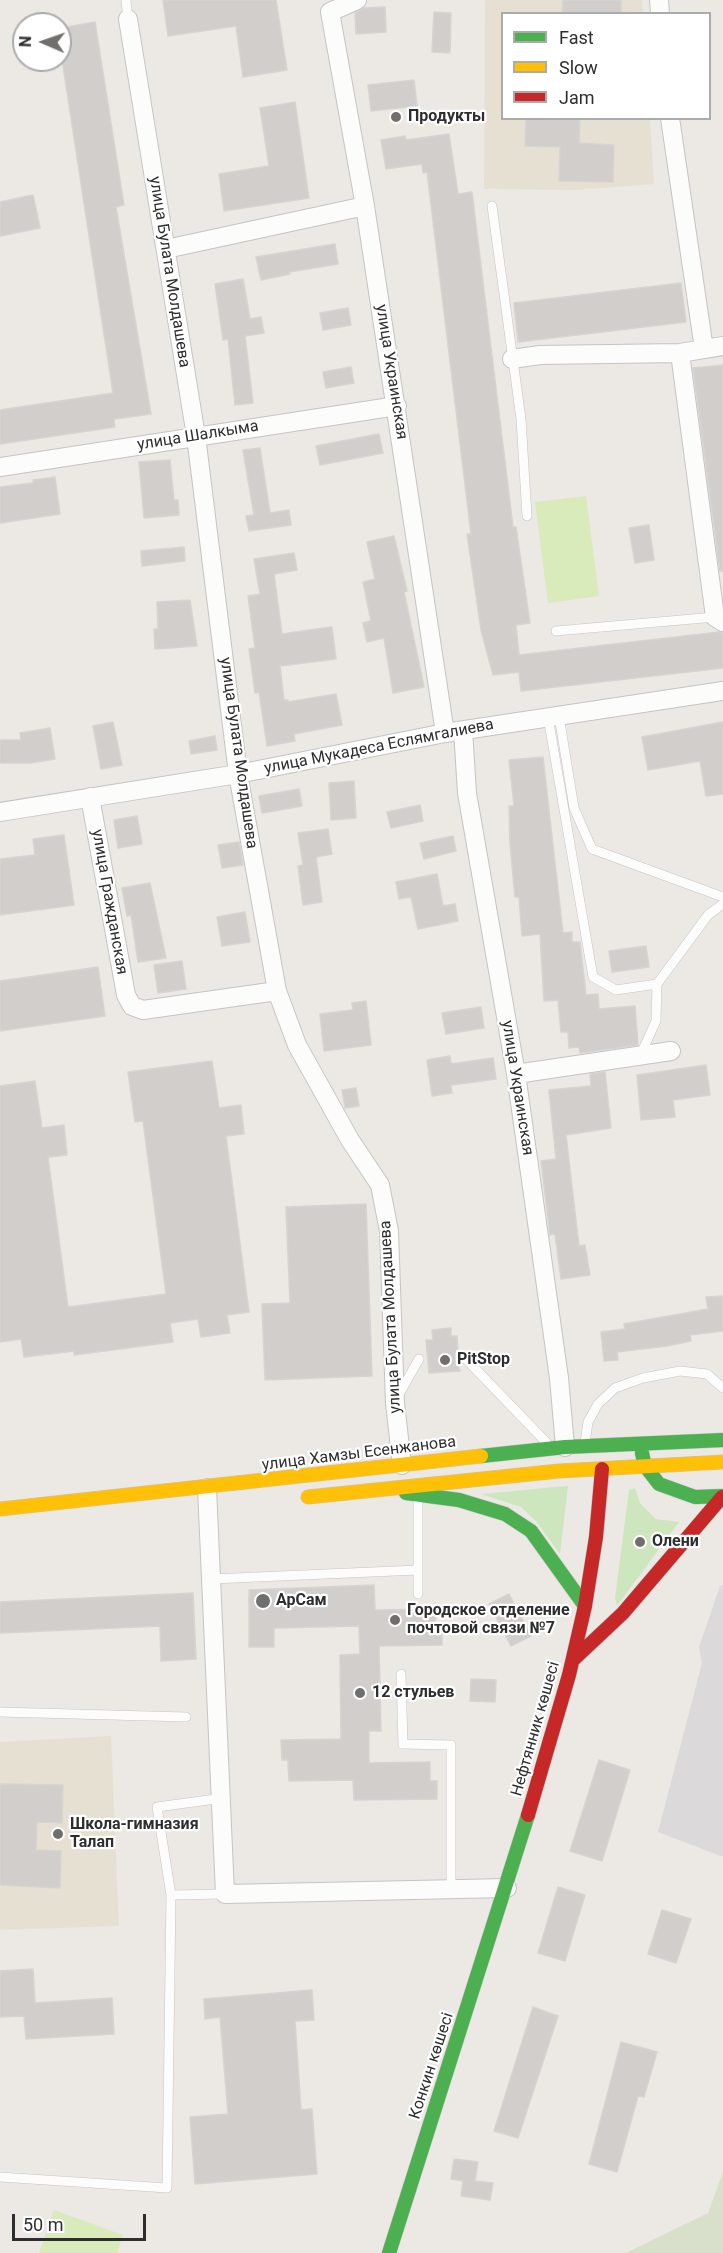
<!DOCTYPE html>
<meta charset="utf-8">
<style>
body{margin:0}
#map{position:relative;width:723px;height:2253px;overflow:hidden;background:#ece8e4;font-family:Roboto,sans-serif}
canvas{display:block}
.legend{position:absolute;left:501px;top:12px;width:210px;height:108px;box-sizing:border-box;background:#fff;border:2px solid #ababab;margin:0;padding:8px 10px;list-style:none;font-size:18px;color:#2e2e2e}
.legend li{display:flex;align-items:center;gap:12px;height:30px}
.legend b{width:30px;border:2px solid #ababab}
.north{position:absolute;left:12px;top:12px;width:60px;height:60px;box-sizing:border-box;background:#fff;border:2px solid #ababab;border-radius:50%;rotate:272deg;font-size:16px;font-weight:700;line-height:24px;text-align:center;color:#2e2e2e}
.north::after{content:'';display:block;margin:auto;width:21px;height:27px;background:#706f6e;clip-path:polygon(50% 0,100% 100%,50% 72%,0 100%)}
.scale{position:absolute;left:12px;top:2214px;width:134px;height:27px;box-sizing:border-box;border:3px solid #2e2e2e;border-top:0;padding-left:8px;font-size:18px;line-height:21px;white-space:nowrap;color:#2e2e2e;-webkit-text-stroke:4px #fff;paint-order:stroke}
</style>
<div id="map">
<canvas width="723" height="2253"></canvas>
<ul class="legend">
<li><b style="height:8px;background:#4caf50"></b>Fast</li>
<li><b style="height:8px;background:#ffc107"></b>Slow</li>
<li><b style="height:8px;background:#c62828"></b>Jam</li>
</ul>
<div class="north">N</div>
<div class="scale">50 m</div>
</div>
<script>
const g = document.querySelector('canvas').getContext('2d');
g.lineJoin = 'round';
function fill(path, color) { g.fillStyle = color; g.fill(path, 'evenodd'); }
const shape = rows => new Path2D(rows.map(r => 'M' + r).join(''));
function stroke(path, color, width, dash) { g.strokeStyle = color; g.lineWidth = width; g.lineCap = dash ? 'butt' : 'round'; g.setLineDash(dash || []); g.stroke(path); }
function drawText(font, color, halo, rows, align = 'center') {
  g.font = font + ' Roboto,sans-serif'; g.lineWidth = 4.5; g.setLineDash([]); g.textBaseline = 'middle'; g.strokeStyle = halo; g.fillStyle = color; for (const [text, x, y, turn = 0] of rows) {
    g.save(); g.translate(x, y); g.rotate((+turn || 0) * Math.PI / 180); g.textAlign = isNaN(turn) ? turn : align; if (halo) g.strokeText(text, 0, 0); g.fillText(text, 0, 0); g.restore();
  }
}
fill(shape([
 [723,1585,723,1857,658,1832,702,1663,699,1647,720,1586]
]), '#dcd9db');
fill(shape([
 [485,0,642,0,643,13,502,14,502,118,650,119,654,184,576,190,484,189],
 [111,1736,119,1926,0,1930,0,1742]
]), '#e6e0d3');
fill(shape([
 [568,1486,560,1554,536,1521,521,1507,481,1494],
 [635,1488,640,1503,656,1519,679,1522,617,1606,615,1598,629,1490]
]), '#cee6be');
fill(shape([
 [723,2172,723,2253,626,2253,708,2213]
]), '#d8e0cc');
fill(shape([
 [586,496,599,596,548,603,535,502],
 [54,2210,123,2235,117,2253,39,2253]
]), '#d9eabb');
const building = shape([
 [163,0,276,0,287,70,243,77,236,26,168,36,163,0],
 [563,0,621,0,621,14,562,14,563,0],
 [385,7,386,32,356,34,355,13,364,8,385,7],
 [434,12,451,13,450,53,432,52,434,12],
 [95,22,124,205,116,207,151,414,114,419,115,427,0,444,0,410,113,393,60,46,60,28,95,22],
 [414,80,417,106,371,111,368,85,414,80],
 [295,102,309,198,224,211,219,174,269,166,260,108,295,102],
 [526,118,580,118,579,143,614,145,613,182,559,181,560,147,525,146,526,118],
 [449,134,458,194,472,192,513,527,516,527,530,623,516,625,519,655,719,632,723,633,723,668,521,691,519,672,493,675,481,630,467,534,471,534,427,172,423,173,422,164,386,169,381,140,405,136,406,140,449,134],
 [33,195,40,228,0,236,0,202,33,195],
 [335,244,338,264,289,272,290,274,261,280,256,257,335,244],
 [243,279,250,319,261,317,264,333,245,336,253,403,235,405,228,339,223,340,215,284,243,279],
 [681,283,686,322,518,342,514,303,681,283],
 [348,308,351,325,323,330,320,313,348,308],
 [723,365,723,571,720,571,693,368,723,365],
 [351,367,354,383,326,388,323,372,351,367],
 [379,434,383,453,320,465,316,446,379,434],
 [260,448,270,513,289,510,291,525,249,531,246,516,254,515,243,450,260,448],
 [170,460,174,500,178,500,179,515,144,518,139,462,170,460],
 [55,477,60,514,0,523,0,487,33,483,33,480,55,477],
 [649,525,654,560,635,563,629,528,649,525],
 [394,536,407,591,404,592,424,687,393,693,384,638,367,642,363,623,371,621,363,582,375,579,367,542,394,536],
 [184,547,185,561,142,566,141,551,184,547],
 [294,553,297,570,274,574,282,634,332,627,336,659,280,666,284,700,288,700,288,702,336,694,342,725,294,734,295,741,267,746,259,692,255,693,249,649,255,648,248,596,260,594,254,559,294,553],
 [190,600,197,646,155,649,154,629,158,629,157,602,190,600],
 [113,722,122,765,101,769,93,726,113,722],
 [723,722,723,794,706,796,700,761,648,770,642,737,723,722],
 [50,728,55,759,30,763,0,763,0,740,21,740,20,733,50,728],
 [215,736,217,750,191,754,189,741,215,736],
 [543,757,563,933,572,932,572,942,580,942,586,995,598,994,599,1009,635,1006,638,1045,580,1053,579,1047,569,1048,568,1032,561,1032,558,1000,544,1001,540,934,522,936,519,897,515,897,510,844,509,806,514,806,509,760,543,757],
 [354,781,356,818,331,820,329,783,354,781],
 [299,789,302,806,262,813,259,796,299,789],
 [420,805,423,821,391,828,387,812,420,805],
 [137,816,142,844,118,848,114,820,137,816],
 [328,829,332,854,316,857,322,902,303,905,298,866,303,865,298,833,328,829],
 [64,835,74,905,0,915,0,859,35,855,33,839,64,835],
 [453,836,456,851,424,859,420,843,453,836],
 [239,842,243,865,222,868,218,845,239,842],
 [437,874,443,906,455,904,458,921,418,929,411,897,399,899,396,882,437,874],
 [150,883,166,958,138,962,131,915,127,916,122,888,150,883],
 [245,912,250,942,222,946,217,917,245,912],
 [646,946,649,967,612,972,609,951,646,946],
 [182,961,186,989,158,993,154,965,182,961],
 [98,967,105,1016,0,1031,0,981,98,967],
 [366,1001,371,1045,324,1051,320,1014,353,1010,352,1003,366,1001],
 [481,1007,484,1028,446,1034,442,1013,481,1007],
 [450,1056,451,1064,493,1058,496,1079,451,1085,452,1093,432,1096,427,1060,450,1056],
 [212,1061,219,1108,241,1105,244,1134,226,1136,249,1312,227,1315,230,1333,201,1337,198,1319,170,1323,173,1342,74,1355,74,1351,24,1357,21,1339,0,1342,0,1086,35,1081,42,1128,64,1125,67,1155,48,1157,68,1307,166,1294,143,1121,135,1122,128,1072,212,1061],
 [706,1065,710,1095,673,1100,675,1117,641,1120,637,1075,706,1065],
 [605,1072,611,1128,566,1135,579,1246,585,1245,590,1275,561,1279,555,1234,550,1235,541,1161,556,1159,549,1090,591,1086,590,1074,605,1072],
 [356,1088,359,1106,345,1108,342,1090,356,1088],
 [366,1204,372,1376,265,1380,262,1304,290,1303,286,1207,366,1204],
 [723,1296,723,1331,690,1335,691,1341,667,1346,617,1352,618,1360,604,1361,601,1332,625,1329,624,1324,708,1309,706,1297,723,1296],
 [451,1328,451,1336,457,1336,458,1350,455,1356,460,1371,429,1373,426,1340,433,1340,432,1330,451,1328],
 [374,1585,375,1610,435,1609,436,1627,442,1627,442,1645,379,1646,381,1731,369,1731,369,1763,430,1762,430,1781,437,1781,437,1799,354,1800,353,1780,289,1781,288,1760,282,1760,281,1740,341,1739,340,1655,360,1654,359,1626,274,1628,274,1647,249,1647,249,1590,374,1585],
 [193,1593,196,1659,161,1661,160,1626,0,1633,0,1602,193,1593],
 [509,1594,531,1636,511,1646,489,1604,509,1594],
 [471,1679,496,1680,495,1702,470,1701,471,1679],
 [599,1760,630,1770,602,1861,570,1851,599,1760],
 [0,1784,63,1785,62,1823,37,1822,36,1850,61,1851,60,1888,0,1885,0,1784],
 [558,1887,585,1895,565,1961,538,1953,558,1887],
 [662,1910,691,1919,676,1963,648,1954,662,1910],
 [33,1969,35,2003,112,1998,114,2034,26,2039,24,2016,0,2017,0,1971,33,1969],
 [312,1990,314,2020,295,2021,301,2110,312,2109,317,2174,195,2184,190,2117,228,2114,220,2017,205,2019,204,1999,312,1990],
 [533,2007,558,2016,518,2138,494,2131,533,2007],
 [621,2042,657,2052,644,2097,638,2096,617,2172,589,2164,621,2042],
 [454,2159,478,2162,475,2181,493,2183,490,2200,461,2196,463,2181,451,2179,454,2159]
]);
fill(building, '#d1cecb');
stroke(building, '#d7d4d0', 1.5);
const lane = shape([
 [126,0,128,19],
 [492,206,521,419,527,516],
 [556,631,715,617],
 [559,716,574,808,592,849,723,897],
 [548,717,593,977,616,990,657,984,708,915,723,904],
 [640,1056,656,1021,657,984],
 [462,1355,546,1442],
 [398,1396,419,1359],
 [585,1443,588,1422,598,1404,615,1388,643,1378,680,1371,707,1374,723,1388],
 [211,1579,418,1570],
 [418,1594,418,1498],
 [401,1674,403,1744,451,1745,451,1890],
 [0,1712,186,1717],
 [223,1798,157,1807,171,1895,225,1894],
 [0,2177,167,2188,171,1895]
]);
const street = shape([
 [357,0,330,12,365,206,445,733],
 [659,0,660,14],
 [128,19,196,436,238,774,277,991,297,1045,350,1140,380,1185,389,1231,395,1403,402,1465],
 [670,118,704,349],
 [166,249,365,206],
 [680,353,715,617,723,622],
 [512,359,540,355,680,353,723,346],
 [0,467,397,406],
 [463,730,467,793,516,1074,559,1378,565,1447],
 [90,797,126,995,132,1006,143,1010,277,991],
 [0,812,238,774,445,733,723,691],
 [516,1074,671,1051],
 [207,1488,225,1894,507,1888]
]);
const fast = shape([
 [642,1453,645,1466,659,1484,695,1497,723,1496],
 [481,1456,565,1447,723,1440],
 [406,1493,459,1500,505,1514,531,1531,585,1606],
 [389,2253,528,1815]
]);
const slow = shape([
 [308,1497,559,1471,723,1462],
 [0,1509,481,1456]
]);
const jam = shape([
 [573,1660,623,1613,722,1497],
 [528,1815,569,1675,585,1606,596,1537,602,1469]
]);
stroke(lane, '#c5c4c5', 10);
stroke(street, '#c5c4c5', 20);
stroke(fast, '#c5c4c5', 15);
stroke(slow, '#c5c4c5', 15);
stroke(jam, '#c5c4c5', 15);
stroke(lane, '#fcfcfb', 9);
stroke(street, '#fcfcfb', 18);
stroke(fast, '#4caf50', 14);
stroke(slow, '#ffc107', 14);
stroke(jam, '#c62828', 14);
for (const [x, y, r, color] of [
 [396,117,6,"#706f6e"],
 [445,1360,6,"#706f6e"],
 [640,1542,6,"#706f6e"],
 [263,1601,8,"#706f6e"],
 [395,1620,6,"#706f6e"],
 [360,1693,6,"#706f6e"],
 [58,1834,6,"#706f6e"]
]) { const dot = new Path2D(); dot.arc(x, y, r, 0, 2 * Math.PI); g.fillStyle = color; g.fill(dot); stroke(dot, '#fff', 2); }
drawText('bold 16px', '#2e2e2e', '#fff', [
 ["Продукты",408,117],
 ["PitStop",457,1360],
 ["Олени",652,1542],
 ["АрСам",276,1601],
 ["Городское отделение",407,1611],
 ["почтовой связи №7",407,1629],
 ["12 стульев",372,1693],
 ["Школа-гимназия",70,1825],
 ["Талап",70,1843]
], 'left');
drawText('16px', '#2e2e2e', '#fff', [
 ["улица Булата Молдашева",169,272,81],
 ["улица Украинская",391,372,81],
 ["улица Шалкыма",198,436,-9],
 ["улица Мукадеса Еслямгалиева",379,747,-11],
 ["улица Булата Молдашева",238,753,82],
 ["улица Гражданская",109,902,80],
 ["улица Украинская",517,1088,81],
 ["улица Булата Молдашева",391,1317,-93],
 ["улица Хамзы Есенжанова",359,1454,-7],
 ["Нефтянник көшесі",536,1729,-74],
 ["Конкин көшесі",432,2066,-72]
]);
</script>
